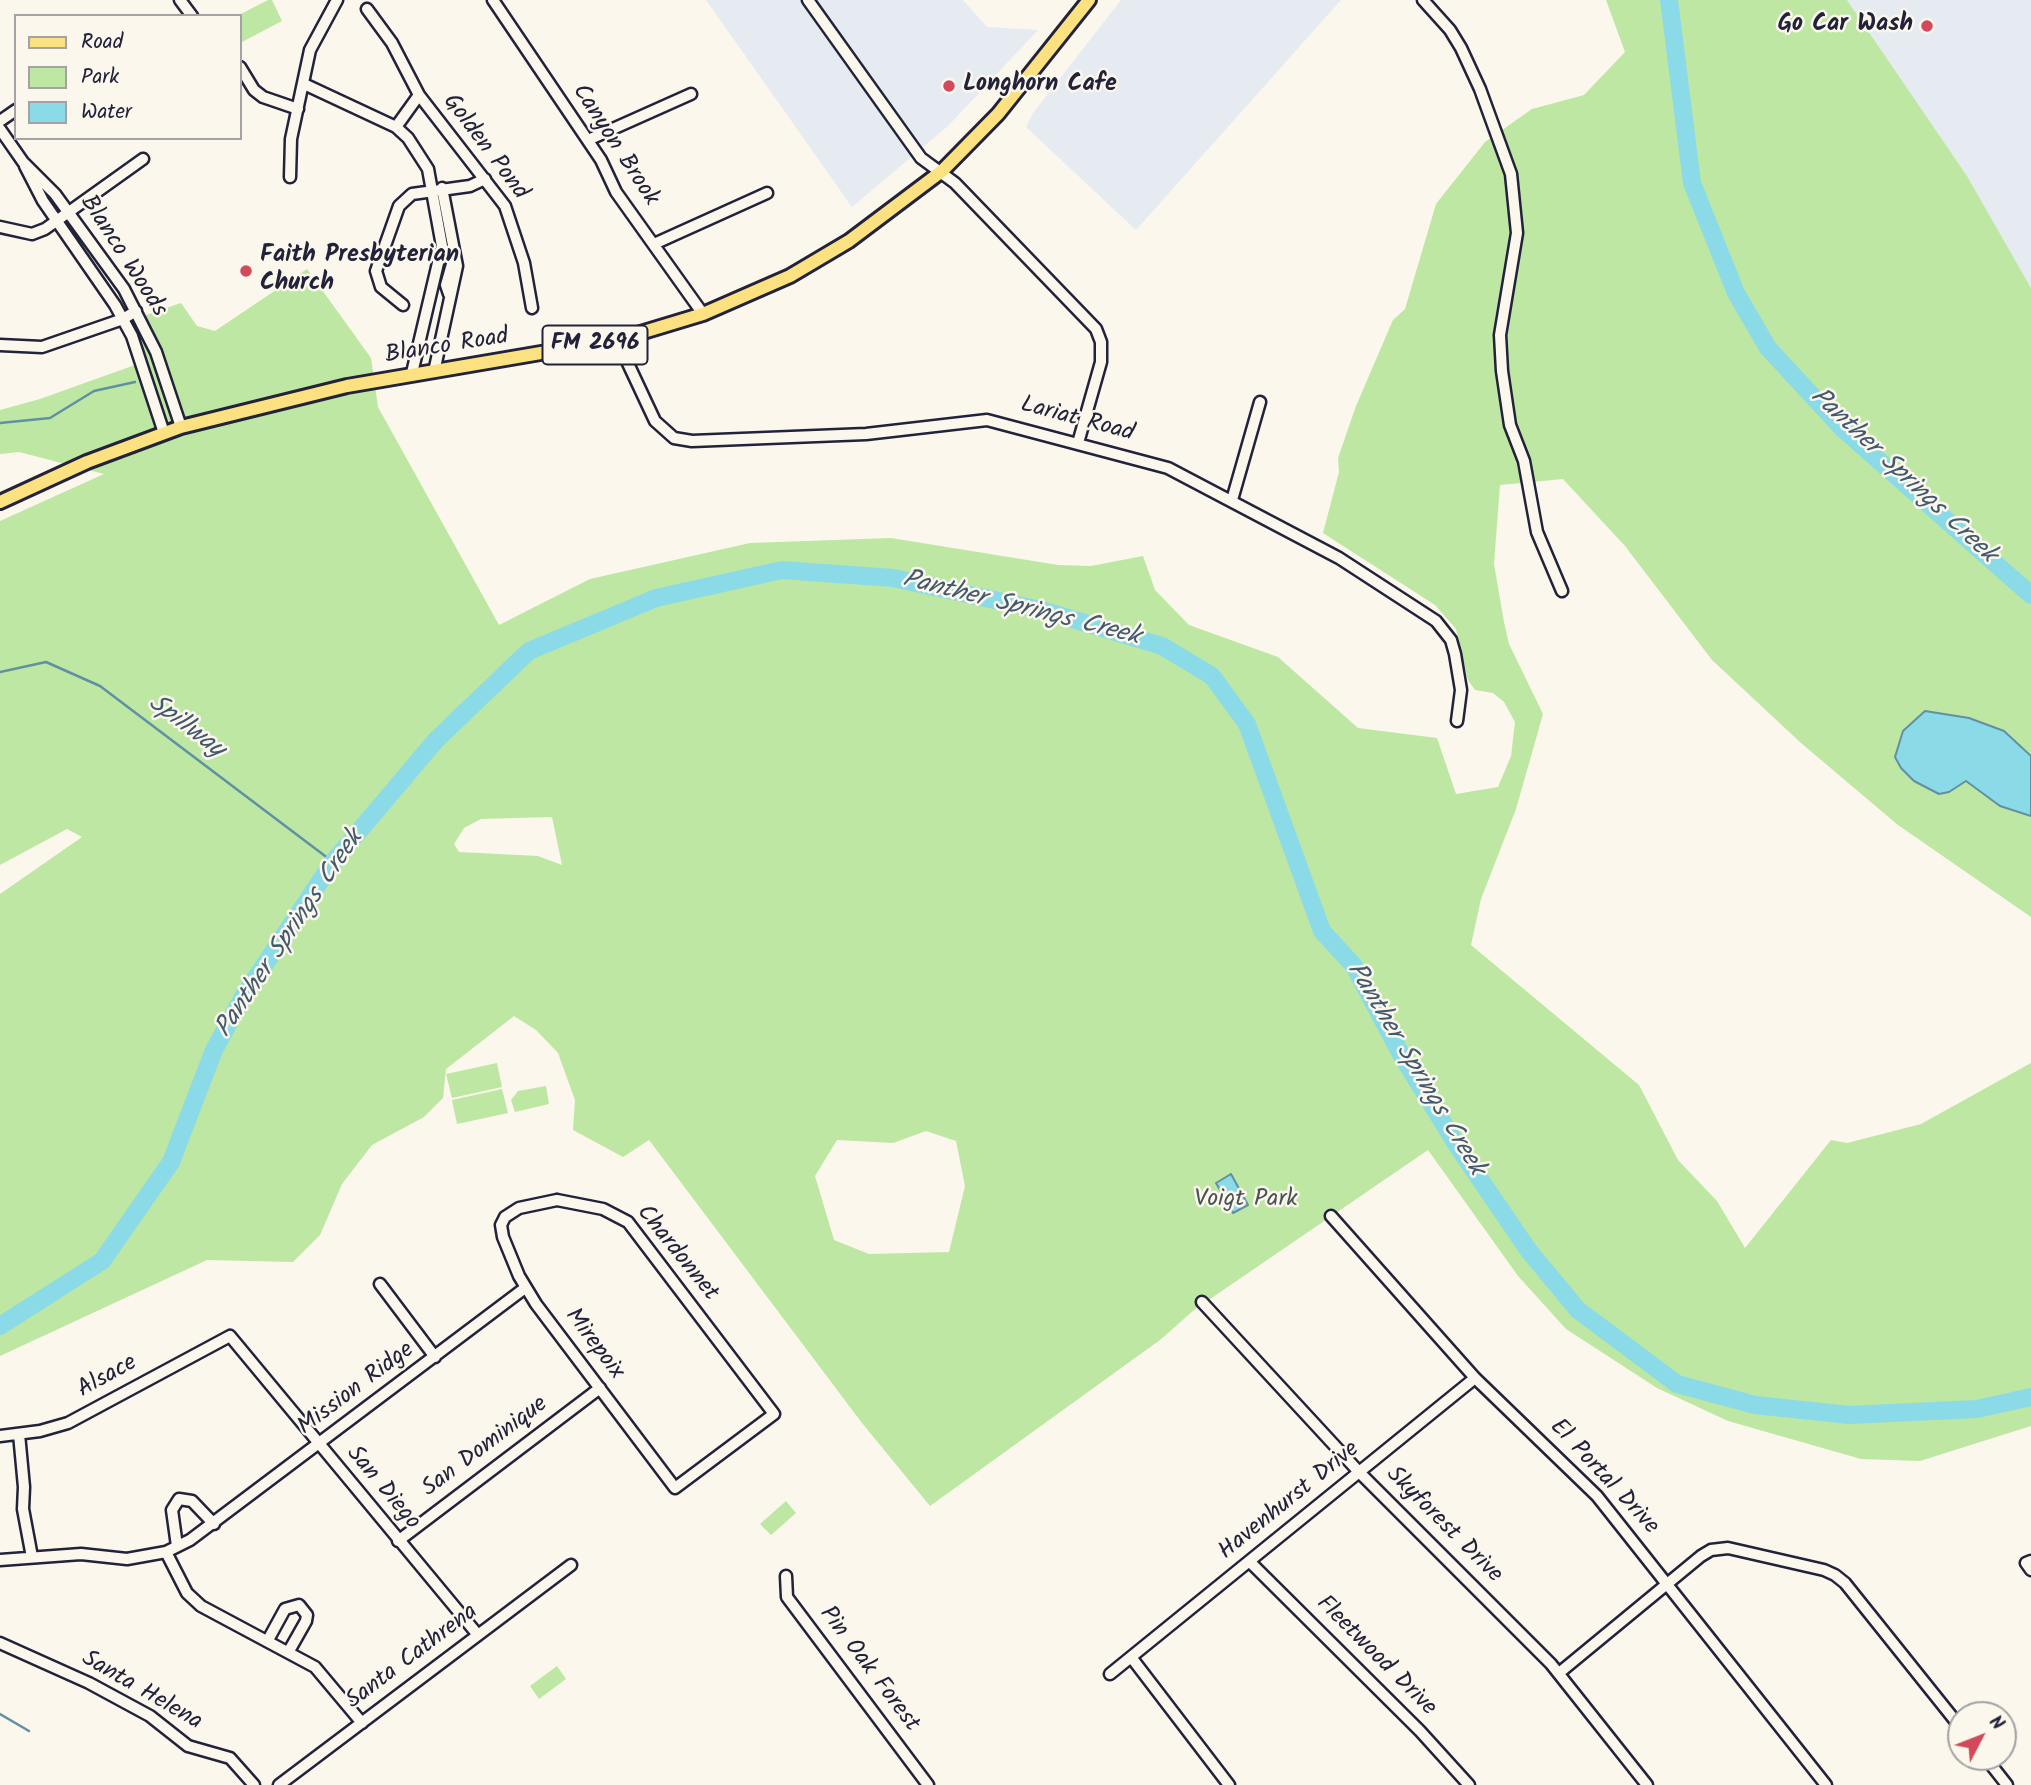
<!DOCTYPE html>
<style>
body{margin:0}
#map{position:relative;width:2031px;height:1785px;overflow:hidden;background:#fbf7ec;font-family:Kalam,sans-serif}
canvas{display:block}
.legend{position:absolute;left:14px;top:14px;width:228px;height:126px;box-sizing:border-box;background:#fbf7ec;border:2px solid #a4a2a5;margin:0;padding:9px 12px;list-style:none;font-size:21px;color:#22223b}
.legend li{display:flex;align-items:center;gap:14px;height:35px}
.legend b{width:35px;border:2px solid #a4a2a5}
.north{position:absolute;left:1947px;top:1701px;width:70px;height:70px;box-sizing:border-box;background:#fbf7ec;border:2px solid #a4a2a5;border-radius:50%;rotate:48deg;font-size:19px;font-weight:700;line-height:28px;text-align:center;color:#22223b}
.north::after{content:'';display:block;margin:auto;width:24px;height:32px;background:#d1495b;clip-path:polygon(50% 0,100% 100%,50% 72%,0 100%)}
</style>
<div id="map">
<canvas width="2031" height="1785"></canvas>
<ul class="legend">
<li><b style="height:9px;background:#fbe180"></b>Road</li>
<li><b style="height:19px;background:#bde7a3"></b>Park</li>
<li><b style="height:19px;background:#8bdae8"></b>Water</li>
</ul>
<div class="north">N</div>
</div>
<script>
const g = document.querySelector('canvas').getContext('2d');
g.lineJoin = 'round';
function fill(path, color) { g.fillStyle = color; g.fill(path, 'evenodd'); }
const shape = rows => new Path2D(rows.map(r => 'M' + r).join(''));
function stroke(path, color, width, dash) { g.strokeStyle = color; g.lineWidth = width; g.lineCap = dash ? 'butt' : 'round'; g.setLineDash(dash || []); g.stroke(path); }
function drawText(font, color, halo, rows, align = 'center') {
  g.font = font + ' Kalam,sans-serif'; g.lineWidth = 5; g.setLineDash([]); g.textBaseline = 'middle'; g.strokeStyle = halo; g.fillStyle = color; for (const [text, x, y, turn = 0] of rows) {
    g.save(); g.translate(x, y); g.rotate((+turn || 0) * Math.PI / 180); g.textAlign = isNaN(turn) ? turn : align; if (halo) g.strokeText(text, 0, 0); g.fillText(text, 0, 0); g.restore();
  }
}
fill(shape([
 [706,0,963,0,987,27,1038,30,948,126,852,207],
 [1121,0,1341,0,1136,230,1026,127,1033,113],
 [1847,0,2031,0,2031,288,1967,176]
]), '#e5ebf1');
fill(shape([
 [268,0,272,0,282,21,240,43,240,16,237,16],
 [1606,0,1847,0,1967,176,2031,288,2031,917,1898,825,1801,743,1712,660,1625,546,1563,479,1500,485,1494,564,1504,622,1509,644,1543,714,1516,809,1481,899,1471,945,1639,1085,1678,1160,1717,1201,1745,1248,1831,1140,1847,1143,1921,1124,2031,1063,2031,1426,1920,1461,1861,1459,1728,1421,1657,1388,1566,1329,1518,1276,1428,1150,1194,1310,1160,1340,930,1506,862,1423,649,1140,623,1157,573,1130,575,1100,558,1053,536,1030,514,1016,446,1069,443,1098,424,1117,372,1145,342,1184,320,1235,293,1262,207,1260,0,1356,0,894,82,837,67,829,0,865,0,521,104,474,19,452,0,454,0,410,40,399,135,365,146,315,181,303,197,326,215,331,307,269,371,358,378,407,499,625,590,579,750,543,891,538,1058,565,1091,566,1143,556,1155,590,1189,625,1278,657,1358,728,1437,738,1456,794,1498,787,1511,756,1515,722,1504,702,1493,693,1475,690,1468,680,1456,629,1435,605,1323,533,1339,472,1338,458,1356,406,1393,320,1405,309,1436,204,1485,142,1532,109,1584,95,1625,52],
 [552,817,562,865,538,856,459,852,454,844,464,828,481,819],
 [926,1131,956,1141,965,1186,949,1252,869,1254,834,1240,815,1176,837,1140,893,1143],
 [497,1063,502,1087,452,1098,446,1074],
 [546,1086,549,1104,515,1112,511,1100,518,1091],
 [502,1089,508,1113,457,1124,452,1100],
 [786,1501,796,1513,771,1535,760,1524],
 [557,1666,566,1679,539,1699,530,1686]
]), '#bde7a3');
const water = shape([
 [1925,711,1969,718,2004,731,2031,756,2031,816,2000,806,1966,781,1949,792,1939,794,1914,781,1901,768,1895,757,1903,731,1925,711],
 [1231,1174,1248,1205,1233,1213,1216,1183,1231,1174]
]);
fill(water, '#8bdae8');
stroke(water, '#6190a3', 2);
stroke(shape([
 [0,423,50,418,94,391,135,382],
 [0,672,46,662,100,686,333,862],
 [0,1714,29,1731]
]), '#6190a3', 2.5);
stroke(shape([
 [1669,0,1692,183,1736,293,1768,348,1842,428,2031,595],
 [0,1326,102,1261,171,1162,214,1050,243,997,333,862,436,740,529,651,656,598,782,570,893,578,1045,611,1162,646,1212,676,1247,724,1322,931,1354,966,1402,1056,1458,1147,1529,1251,1578,1310,1677,1384,1755,1405,1849,1415,1977,1409,2031,1397]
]), '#8bdae8', 18);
const minor = shape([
 [180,0,192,16],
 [493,0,601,160,616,192,703,314],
 [808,0,921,158,955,183,1096,329,1101,342,1101,362,1078,443],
 [1423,0,1450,30,1461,48,1480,89,1511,174,1517,233,1500,335,1502,371,1510,425,1524,461,1537,532,1562,591],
 [367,9,392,43,419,95,505,206,524,263,532,308],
 [240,67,254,90,263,97,298,109],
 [304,84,396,127,408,138,428,169,442,246,412,373],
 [0,121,16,110],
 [396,127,419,95],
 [0,129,23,162,55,194,124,289,156,352,181,427],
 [588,140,691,94],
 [25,166,43,201,115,305,132,336,164,433],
 [290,177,291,139,310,50,337,0],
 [0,227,32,234,45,229,143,159],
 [654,244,767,193],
 [449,294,446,285,454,257],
 [403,305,381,287,376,271,399,206,412,194,470,186,485,179],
 [617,340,655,421,674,438,692,441,866,434,987,420,1168,468,1339,558,1436,621,1451,640,1455,654,1461,690,1457,721],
 [0,345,42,347,123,319,136,311],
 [434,372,457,266,442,188],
 [1232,500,1260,402],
 [557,1200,603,1209,628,1222,774,1414,675,1488,536,1304,519,1276,503,1237,501,1225,505,1217,519,1208,557,1200],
 [1331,1216,1475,1378,1597,1496,1826,1785],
 [380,1284,435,1357],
 [1202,1302,1359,1472,1551,1664,1647,1785],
 [19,1434,24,1487,23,1509,32,1557],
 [0,1436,40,1431,68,1423,230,1336,478,1635],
 [398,1541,600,1388],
 [177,1546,172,1510,179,1499,192,1501,214,1524],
 [166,1552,187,1593,201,1606,315,1667,362,1723],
 [0,1560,81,1554,127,1559,166,1552,190,1540,525,1288],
 [2031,1561,2026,1563,2031,1570],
 [1250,1562,1420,1731,1469,1785],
 [786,1576,787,1597,928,1785],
 [268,1640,285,1609,299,1605,307,1615,306,1621,289,1651],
 [0,1643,89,1683,150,1716,188,1746,230,1758,254,1785],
 [1131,1657,1229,1785],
 [1559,1673,1701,1556,1711,1550,1728,1548,1824,1570,1835,1575,1845,1583,1961,1728],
 [1110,1674,1475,1378],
 [1985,1757,2007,1785],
 [279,1785,571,1565]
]);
const major = shape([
 [0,502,87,462,181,427,347,386,617,340,703,314,790,276,849,241,942,171,998,114,1089,0]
]);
stroke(minor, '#22223b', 15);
stroke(major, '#22223b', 18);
stroke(minor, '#fbf7ec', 10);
stroke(major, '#fbe180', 12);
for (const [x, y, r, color] of [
 [1927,26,7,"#d1495b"],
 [949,86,7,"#d1495b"],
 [246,271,7,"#d1495b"]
]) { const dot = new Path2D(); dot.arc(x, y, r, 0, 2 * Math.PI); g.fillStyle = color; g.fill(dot); stroke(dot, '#fbf7ec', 2.5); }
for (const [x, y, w] of [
 [595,345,105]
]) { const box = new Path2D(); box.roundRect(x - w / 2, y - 19.5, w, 39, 5); g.fillStyle = '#fbf7ec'; g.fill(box); stroke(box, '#22223b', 2); }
drawText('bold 23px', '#22223b', null, [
 ["FM 2696",595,345]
]);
drawText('bold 24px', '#22223b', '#fbf7ec', [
 ["Go Car Wash",1913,26,"right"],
 ["Longhorn Cafe",963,86],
 ["Faith Presbyterian",260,257],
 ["Church",260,285]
], 'left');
drawText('24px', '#22223b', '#fbf7ec', [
 ["Canyon Brook",614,146,57],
 ["Golden Pond",484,148,53],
 ["Blanco Woods",122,257,57],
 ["Blanco Road",447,348,-9],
 ["Lariat Road",1077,421,15],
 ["Chardonnet",676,1254,51],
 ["Mirepoix",593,1345,53],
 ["Alsace",108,1378,-29],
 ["Mission Ridge",357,1390,-37],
 ["San Dominique",486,1448,-37],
 ["El Portal Drive",1603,1478,47],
 ["San Diego",382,1489,50],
 ["Havenhurst Drive",1290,1502,-39],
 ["Skyforest Drive",1443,1526,45],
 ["Fleetwood Drive",1375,1657,45],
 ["Santa Cathrena",413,1658,-37],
 ["Pin Oak Forest",868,1670,53],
 ["Santa Helena",141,1692,30]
]);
drawText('24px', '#495355', '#fbf7ec', [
 ["Voigt Park",1246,1201]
]);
drawText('italic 26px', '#42596f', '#fbf7ec', [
 ["Panther Springs Creek",1902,477,43],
 ["Panther Springs Creek",1021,610,14],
 ["Spillway",185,728,37],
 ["Panther Springs Creek",291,935,-56],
 ["Panther Springs Creek",1414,1070,59]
]);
</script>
